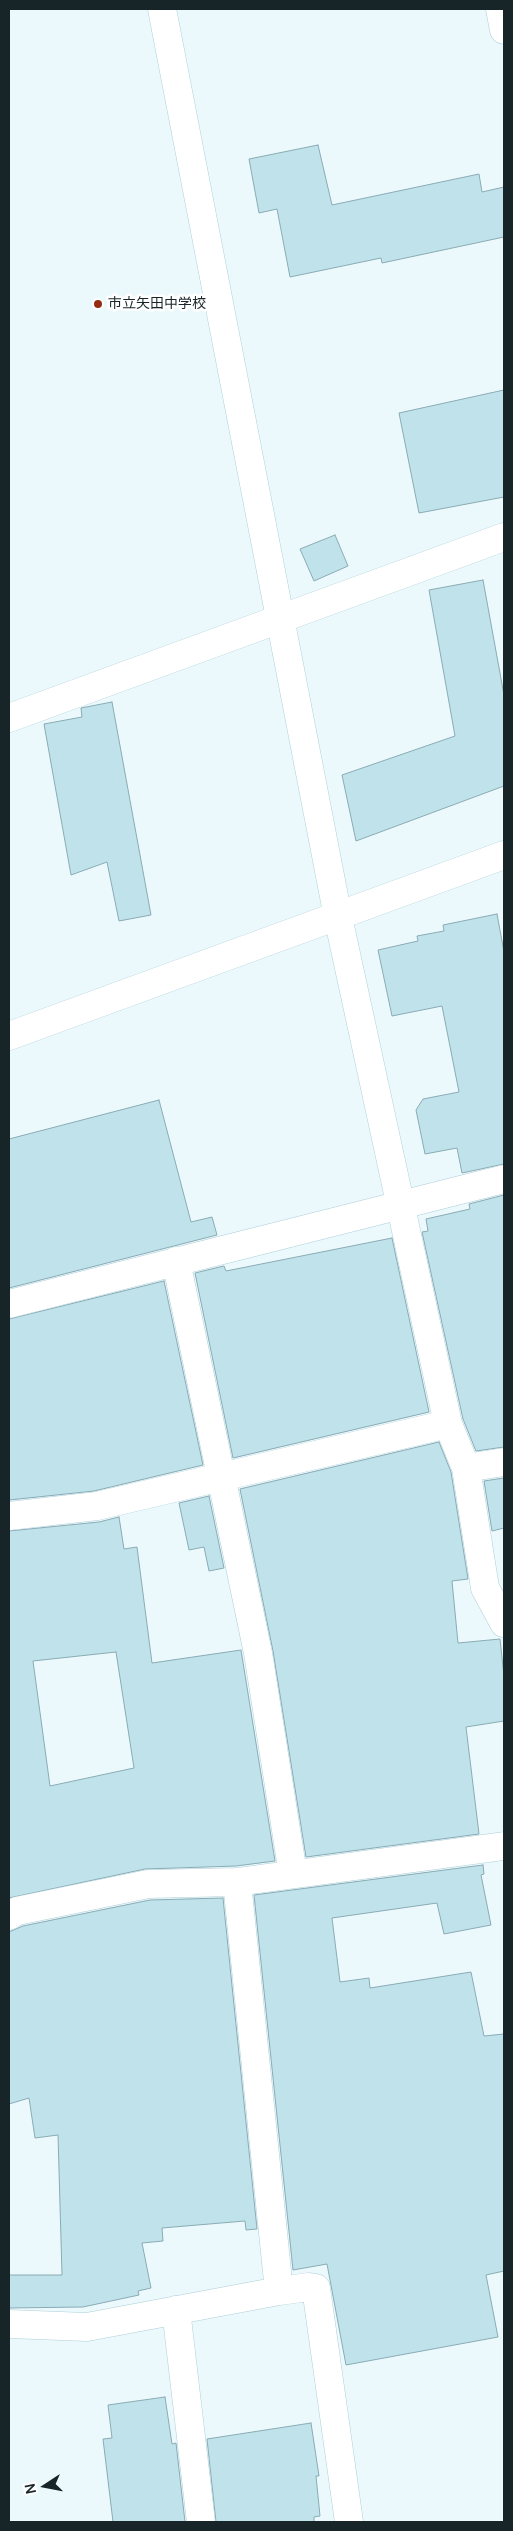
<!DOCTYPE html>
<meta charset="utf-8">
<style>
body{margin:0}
#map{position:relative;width:513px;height:2531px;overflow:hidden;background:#ebf9fd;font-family:Manrope,sans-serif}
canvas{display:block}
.frame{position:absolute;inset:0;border:10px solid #182528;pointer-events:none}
.north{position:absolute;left:20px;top:2461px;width:50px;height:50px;-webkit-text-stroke:4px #fff;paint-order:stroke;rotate:259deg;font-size:14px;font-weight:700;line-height:20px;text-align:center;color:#182528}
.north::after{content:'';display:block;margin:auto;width:18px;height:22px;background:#182528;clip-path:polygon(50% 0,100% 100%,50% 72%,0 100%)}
</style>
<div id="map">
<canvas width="513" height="2531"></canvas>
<div class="frame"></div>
<div class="north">N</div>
</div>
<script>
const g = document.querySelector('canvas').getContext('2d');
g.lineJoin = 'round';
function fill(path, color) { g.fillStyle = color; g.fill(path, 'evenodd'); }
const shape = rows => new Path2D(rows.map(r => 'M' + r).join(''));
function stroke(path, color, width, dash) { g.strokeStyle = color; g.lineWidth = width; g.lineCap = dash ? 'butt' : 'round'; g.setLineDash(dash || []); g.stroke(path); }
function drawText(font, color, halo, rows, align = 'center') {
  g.font = font + ' Manrope,"Noto Sans JP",sans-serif'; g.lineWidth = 5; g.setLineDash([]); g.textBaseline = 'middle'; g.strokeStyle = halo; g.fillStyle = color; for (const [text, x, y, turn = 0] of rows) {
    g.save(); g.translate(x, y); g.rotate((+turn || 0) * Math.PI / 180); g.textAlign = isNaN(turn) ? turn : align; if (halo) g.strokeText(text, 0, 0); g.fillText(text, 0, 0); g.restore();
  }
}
const building = shape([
 [318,145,332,205,479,174,482,192,504,187,504,237,382,263,381,258,290,277,277,209,259,213,249,159,318,145],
 [504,390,504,497,419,513,399,413,504,390],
 [335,535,348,566,314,581,300,549,335,535],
 [483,580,504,695,504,786,356,841,342,775,455,736,429,590,483,580],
 [112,702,151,915,119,921,107,862,71,875,44,724,82,717,81,708,112,702],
 [497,914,504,952,504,1164,462,1173,457,1148,425,1154,416,1110,423,1099,459,1092,442,1006,392,1016,378,950,418,941,417,936,444,931,443,925,497,914],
 [159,1100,191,1222,212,1217,217,1235,9,1288,9,1139,159,1100],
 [504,1195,504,1447,476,1451,463,1419,422,1232,428,1231,426,1219,470,1209,469,1204,504,1195],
 [392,1238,429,1412,233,1458,195,1273,224,1266,226,1271,392,1238],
 [164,1281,203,1465,94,1491,9,1500,9,1319,164,1281],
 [439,1442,451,1472,468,1579,452,1581,458,1643,500,1639,504,1676,504,1721,466,1727,479,1834,306,1857,273,1651,240,1489,439,1442],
 [504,1478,504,1528,492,1531,484,1481,504,1478],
 [209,1496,224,1568,209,1571,204,1547,189,1550,179,1503,209,1496],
 [119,1517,124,1549,137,1547,152,1663,241,1650,275,1861,236,1866,145,1869,9,1898,9,1531,99,1522,119,1517],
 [116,1652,134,1768,50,1786,33,1661,116,1652],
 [483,1865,484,1874,481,1875,491,1925,444,1934,437,1903,332,1918,340,1982,369,1978,370,1988,471,1972,484,2036,504,2034,504,2271,486,2275,498,2337,346,2365,327,2264,293,2270,254,1895,483,1865],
 [223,1898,257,2229,246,2230,245,2221,162,2228,163,2241,142,2243,151,2288,138,2291,139,2295,83,2307,9,2308,9,2275,62,2275,58,2135,35,2138,29,2098,9,2104,9,1932,23,1926,150,1900,223,1898],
 [165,2397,172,2444,176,2443,185,2522,113,2522,103,2439,112,2438,108,2405,165,2397],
 [311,2423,319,2476,316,2476,320,2516,314,2517,314,2522,216,2522,207,2439,311,2423]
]);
fill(building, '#bfe2eb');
stroke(building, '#8aabb4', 1);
const street = shape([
 [162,9,338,917,448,1424,466,1468,504,1462],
 [500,9,504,30],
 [9,718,504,537],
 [176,1261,258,1653,293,1874],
 [9,1304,504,1179],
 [466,1468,485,1588,504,1623],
 [9,1516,97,1506,448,1424],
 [237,1882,279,2291],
 [9,1916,17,1911,148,1884,237,1882,504,1846],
 [176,2310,201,2522],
 [9,2324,87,2327,279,2291,309,2287,316,2288,349,2522]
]);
const secondary = shape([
 [9,1036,504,855]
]);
stroke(street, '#adcfd8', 29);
stroke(secondary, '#adcfd8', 29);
stroke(street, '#fff', 28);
stroke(secondary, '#fff', 28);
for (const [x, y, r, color] of [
 [98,304,5,"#952d13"]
]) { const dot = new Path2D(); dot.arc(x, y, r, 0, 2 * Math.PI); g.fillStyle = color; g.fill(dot); stroke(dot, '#fff', 2); }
drawText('14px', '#182528', '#fff', [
 ["市立矢田中学校",108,304]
], 'left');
</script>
